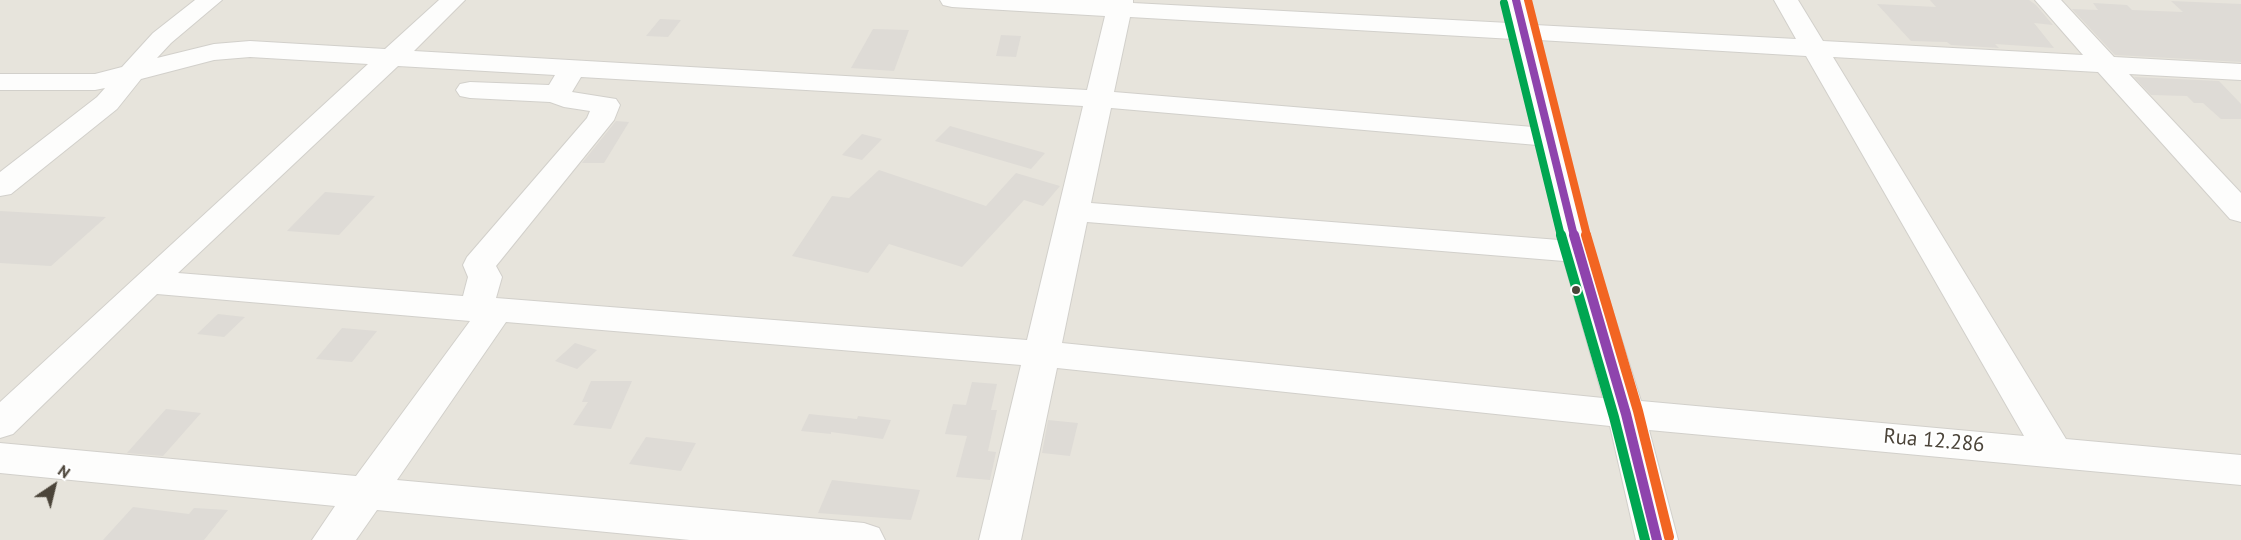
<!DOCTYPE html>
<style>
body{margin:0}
#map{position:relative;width:2241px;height:540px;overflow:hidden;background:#f4f2ee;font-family:"PT Sans",sans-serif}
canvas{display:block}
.north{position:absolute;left:24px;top:456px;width:60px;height:60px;-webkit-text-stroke:4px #fff;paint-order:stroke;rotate:35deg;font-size:16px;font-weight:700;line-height:24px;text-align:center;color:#4b4439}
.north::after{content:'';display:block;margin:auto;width:21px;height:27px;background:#4b4439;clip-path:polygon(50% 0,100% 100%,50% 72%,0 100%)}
</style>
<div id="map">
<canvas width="2241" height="540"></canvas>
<div class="north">N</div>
</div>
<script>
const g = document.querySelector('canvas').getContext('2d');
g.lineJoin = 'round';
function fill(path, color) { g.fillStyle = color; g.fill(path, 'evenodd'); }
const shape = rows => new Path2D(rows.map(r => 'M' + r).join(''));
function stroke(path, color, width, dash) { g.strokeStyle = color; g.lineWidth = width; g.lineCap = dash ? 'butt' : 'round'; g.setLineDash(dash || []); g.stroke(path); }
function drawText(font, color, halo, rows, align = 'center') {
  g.font = font + ' "PT Sans",sans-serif'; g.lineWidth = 4.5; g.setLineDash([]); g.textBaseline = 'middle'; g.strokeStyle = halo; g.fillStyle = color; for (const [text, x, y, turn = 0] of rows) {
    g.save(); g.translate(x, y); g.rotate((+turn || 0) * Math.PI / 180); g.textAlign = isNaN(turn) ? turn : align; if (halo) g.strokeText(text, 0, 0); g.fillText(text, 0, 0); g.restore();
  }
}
fill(shape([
 [0,0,2241,0,2241,540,0,540]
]), '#e7e4dc');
fill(shape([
 [1930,0,2029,0,2036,5,2053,25,2034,23,2054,48,1995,44,1999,48,1951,45,1947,42,1911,41,1877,4,1936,7],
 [2171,1,2241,4,2241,62,2115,55,2072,9,2098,10,2093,3,2127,5,2132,10,2183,12],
 [660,19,681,20,668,37,646,36],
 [873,29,909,30,894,71,851,68],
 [1001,35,1021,36,1016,57,996,56],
 [2134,77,2219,81,2241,104,2241,119,2221,119,2203,103,2194,103,2187,96,2151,95],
 [616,121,629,122,604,163,582,163],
 [950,126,1045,153,1031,169,935,141],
 [862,134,882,139,862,160,842,155],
 [879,170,986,206,1016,173,1060,186,1043,206,1024,200,962,267,889,244,868,273,792,256,832,196,849,198],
 [325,192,375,196,339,235,287,231],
 [0,211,106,217,51,266,0,263],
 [218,314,245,317,224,337,197,334],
 [342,328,377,331,352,362,316,359],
 [575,343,597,350,577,369,555,361],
 [591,381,632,381,611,429,573,425,588,402,582,402],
 [972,382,997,384,991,410,997,410,988,451,996,452,990,480,956,477,967,436,945,434,953,404,966,405],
 [166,409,201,413,163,456,127,453],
 [809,414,857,419,858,416,891,420,883,439,831,432,831,434,801,431],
 [1048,420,1078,423,1070,456,1042,453],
 [646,437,696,443,681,471,629,464],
 [832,480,920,490,911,520,818,513],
 [133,507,189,514,194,508,228,510,204,540,103,540]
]), '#dedbd6');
const minor = shape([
 [195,0,222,0,171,43,157,58,214,44,250,41,385,49,439,0,465,0,414,51,1087,90,1105,16,952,7,943,5,940,0,1133,0,1133,3,1509,23,1504,0,1528,0,1535,25,1796,39,1774,0,1798,0,1823,41,2083,55,2035,0,2061,0,2114,57,2241,64,2241,80,2129,74,2241,193,2241,222,2230,219,2098,72,1833,57,2066,439,2241,455,2241,485,1649,430,1678,540,1636,540,1610,426,1057,368,1021,540,979,540,1021,365,506,322,397,480,864,523,879,528,885,540,690,540,377,510,356,540,312,540,335,506,0,473,0,443,356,476,470,321,157,294,13,434,0,438,0,402,368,64,250,57,214,60,141,79,117,109,11,194,0,196,0,172,97,97,105,88,95,90,0,90,0,74,95,74,122,67,153,33,195,0],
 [1130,17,1513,39,1533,127,1114,92,1130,17],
 [1539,40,1806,56,2024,436,1641,401,1594,252,1539,40],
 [398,66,555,75,549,85,470,82,460,84,456,90,460,96,470,98,550,102,564,107,590,111,587,118,467,257,463,265,468,277,463,296,178,273,398,66],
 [581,77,1083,106,1027,340,496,298,502,277,496,266,614,120,620,105,616,99,572,92,581,77],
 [1111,108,1537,145,1559,240,1091,203,1111,108],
 [1087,222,1564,261,1603,398,1062,343,1087,222]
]);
stroke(minor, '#d2d0cb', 2);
fill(minor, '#fdfdfc');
stroke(shape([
 [1516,0,1574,236]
]), '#8e44ad', 8);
stroke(shape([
 [1574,235,1626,414,1657,540]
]), '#8e44ad', 10);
stroke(shape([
 [1504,3,1561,236]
]), '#00a651', 8);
stroke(shape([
 [1561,235,1614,417,1645,540]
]), '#00a651', 10);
stroke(shape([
 [1528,0,1587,236]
]), '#f26522', 8);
stroke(shape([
 [1586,235,1638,411,1669,537]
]), '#f26522', 10);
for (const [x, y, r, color] of [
 [1576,290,5,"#4b4439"]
]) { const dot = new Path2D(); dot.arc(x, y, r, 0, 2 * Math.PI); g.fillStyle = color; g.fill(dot); stroke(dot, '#fff', 2); }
drawText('21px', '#4b4439', '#fff', [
 ["Rua 12.286",1934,441,5]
]);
</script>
